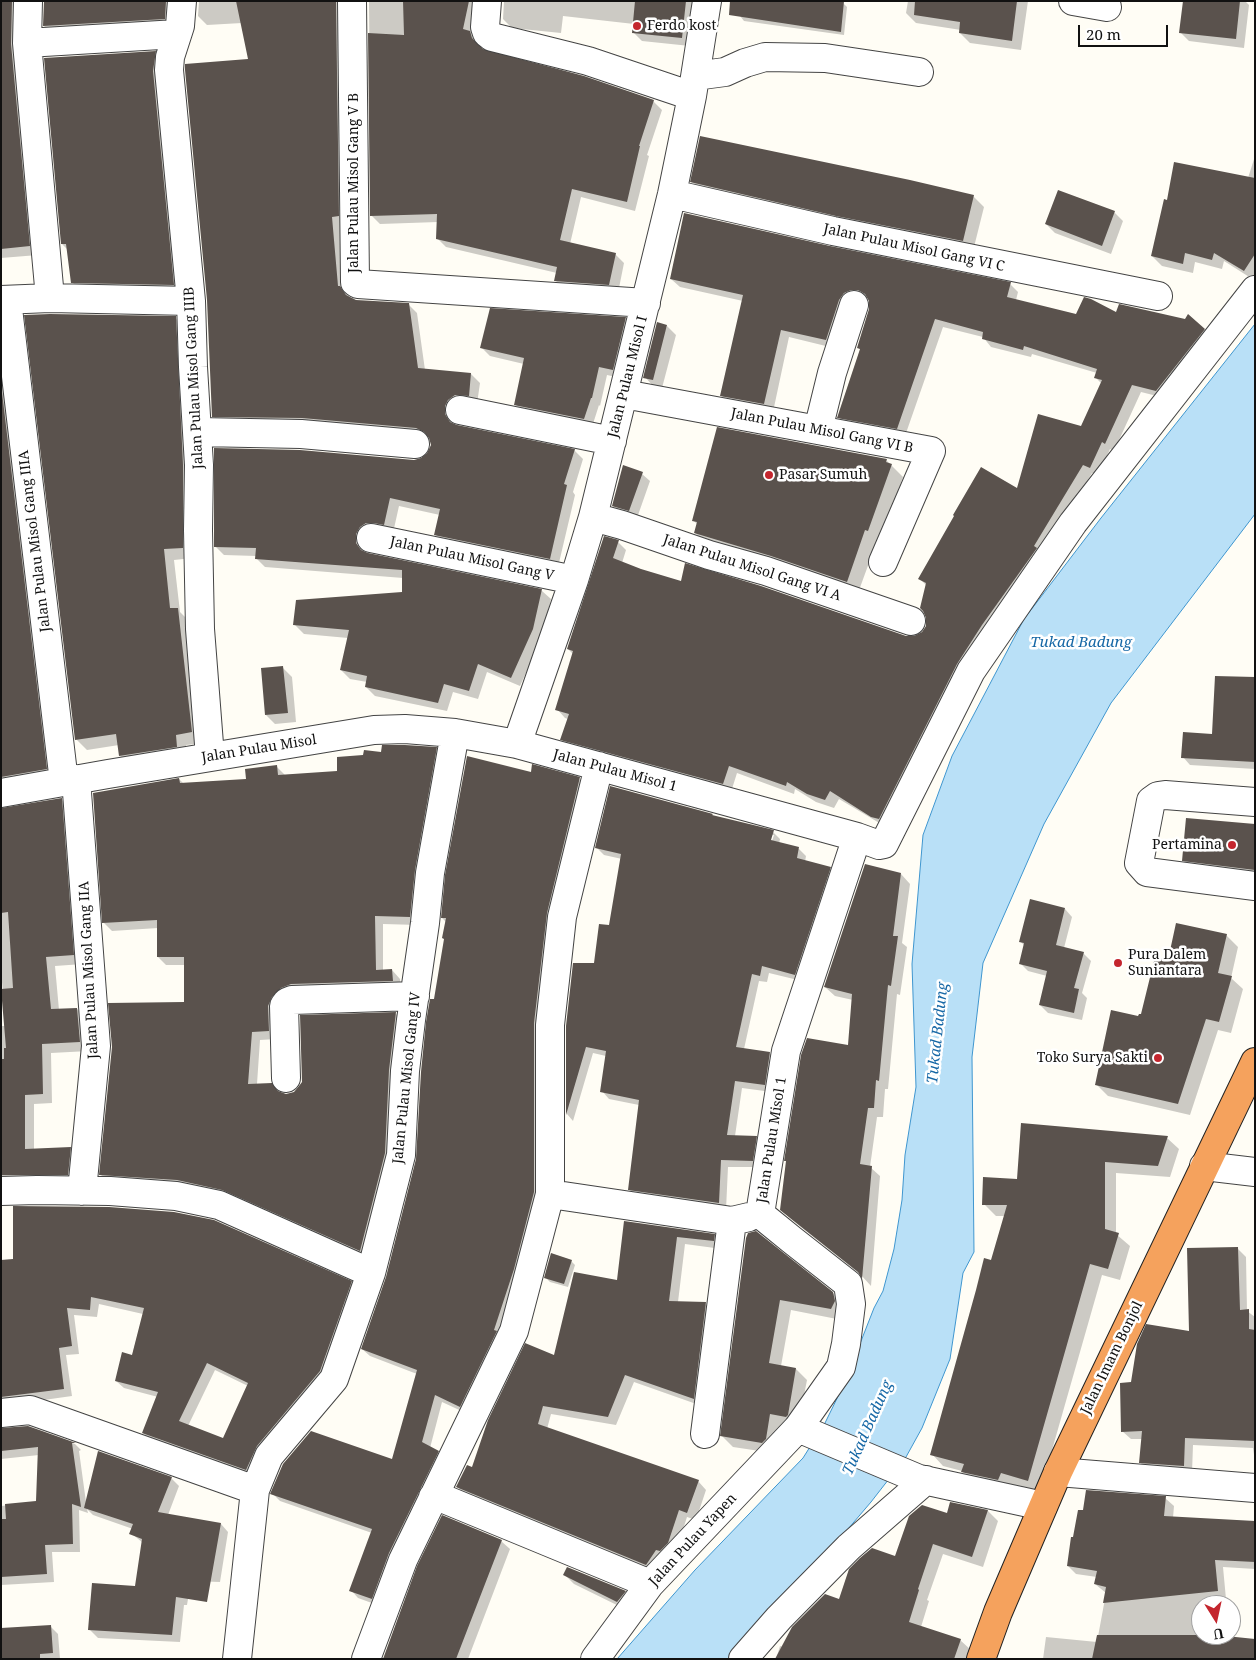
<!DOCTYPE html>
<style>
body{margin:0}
#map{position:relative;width:1256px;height:1660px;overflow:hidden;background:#fffdf5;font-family:"Noto Serif",serif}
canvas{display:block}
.frame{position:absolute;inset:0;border:2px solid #111;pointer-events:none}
.north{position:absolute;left:1191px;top:1595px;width:50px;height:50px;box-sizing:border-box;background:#fff;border:1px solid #a0a0a0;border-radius:50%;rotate:170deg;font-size:14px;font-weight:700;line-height:20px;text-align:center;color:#111}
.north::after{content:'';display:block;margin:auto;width:18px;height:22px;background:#c4262e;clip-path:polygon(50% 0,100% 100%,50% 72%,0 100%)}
.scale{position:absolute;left:1078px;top:25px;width:90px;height:22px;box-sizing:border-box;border:2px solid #111;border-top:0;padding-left:6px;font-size:15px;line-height:18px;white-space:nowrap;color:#111;-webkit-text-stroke:4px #fff;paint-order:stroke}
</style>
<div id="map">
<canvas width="1256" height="1660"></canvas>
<div class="frame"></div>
<div class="north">U</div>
<div class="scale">20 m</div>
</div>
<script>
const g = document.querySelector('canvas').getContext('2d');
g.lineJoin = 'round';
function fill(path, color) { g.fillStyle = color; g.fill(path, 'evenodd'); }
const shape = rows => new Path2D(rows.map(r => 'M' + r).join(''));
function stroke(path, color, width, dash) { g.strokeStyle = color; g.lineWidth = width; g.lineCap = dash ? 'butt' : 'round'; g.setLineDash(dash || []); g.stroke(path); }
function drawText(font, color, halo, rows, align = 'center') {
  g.font = font + ' "Noto Serif",serif'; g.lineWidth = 5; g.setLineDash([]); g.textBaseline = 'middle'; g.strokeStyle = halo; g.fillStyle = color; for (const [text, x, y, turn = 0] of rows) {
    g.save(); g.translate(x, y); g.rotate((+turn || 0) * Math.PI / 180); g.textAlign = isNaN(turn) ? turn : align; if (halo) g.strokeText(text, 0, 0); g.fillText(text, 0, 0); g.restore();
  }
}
const water = shape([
 [1255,324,1255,514,1111,703,1044,824,983,963,972,1057,974,1252,963,1273,950,1359,922,1428,906,1457,871,1502,737,1659,617,1659,695,1570,803,1458,825,1423,845,1382,874,1308,883,1291,894,1249,902,1200,905,1155,916,1087,912,964,923,835,952,756,1024,619,1101,518,1255,324]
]);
fill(water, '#b9e0f7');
stroke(water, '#3f96cf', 1);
fill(shape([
 [1,1,24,1,38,255,1,258],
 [45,1,178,1,173,28,53,35,44,26],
 [199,1,348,1,347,225,340,225,346,293,350,298,356,301,408,304,417,313,425,370,471,374,480,383,477,404,453,416,454,425,574,450,583,459,573,492,575,495,558,567,445,544,436,535,440,515,399,506,393,533,364,544,365,553,367,554,542,591,551,599,541,639,520,686,487,672,478,699,453,692,447,711,375,696,366,687,367,682,350,679,341,670,348,638,304,634,295,625,403,593,403,578,265,567,256,558,256,556,224,555,215,546,414,461,423,459,429,453,432,445,431,439,426,437,222,425,213,416,249,60,242,23,207,25,198,16],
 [369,1,483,1,472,35,479,42,483,50,653,101,662,110,647,155,649,156,635,211,581,197,570,244,615,254,624,263,618,293,564,290,556,281,557,273,446,247,437,238,438,222,380,224,371,215],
 [504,1,695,1,690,46,642,41,633,32,634,24,563,16,561,33,512,28,503,19],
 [908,1,1028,1,1021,50,970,43,960,33,961,30,916,23,906,13],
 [1184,1,1245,1,1249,5,1244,48,1189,41,1180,32],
 [843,3,847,7,844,35,744,21,740,16],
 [155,52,162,59,180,292,79,289,72,282,68,250,62,244],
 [1255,156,1254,280,1224,261,1222,269,1195,262,1193,273,1162,266,1152,256,1248,178],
 [692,182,973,196,984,207,973,251,702,192],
 [1114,212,1123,221,1111,254,1055,233,1046,224],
 [829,247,1010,284,1018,292,1016,300,1076,316,1117,313,1204,330,1212,338,1165,398,1141,392,1114,451,1110,449,1098,476,1092,473,881,824,839,799,834,808,816,802,795,789,794,794,737,773,731,792,570,748,562,739,568,719,565,718,557,709,573,654,568,649,618,542,626,550,622,563,681,583,906,637,915,637,922,633,927,626,927,586,920,579,1018,490,1082,427,1102,384,1096,378,1097,373,1032,354,1031,357,991,347,983,337,943,327,905,436,847,426,839,417,861,350,858,347,870,310,870,301,868,298,860,297,834,348,789,337,773,412,730,404,722,396,743,301,680,287,671,279],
 [175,318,186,328,193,558,174,560,180,612,188,620,203,743,186,745,187,757,131,767,120,756,119,745,87,750,76,739],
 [625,319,634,327,621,378,607,375,600,406,599,405,592,427,524,413,516,405,524,364,490,356,481,347],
 [667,326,676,335,662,388,653,386,645,377],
 [1,349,55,778,1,784],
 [886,460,903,477,880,542,877,541,858,593,707,544,695,533,697,524,694,521],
 [623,467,642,474,650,481,637,518,621,513,613,506],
 [283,668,292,677,296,722,275,724,266,715],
 [1255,679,1255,769,1190,765,1183,757,1213,735],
 [436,748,444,757,418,925,383,924,383,971,392,970,400,979,401,989,301,992,277,1039,260,1040,257,1084,271,1084,280,1093,286,1095,294,1093,303,1082,301,1017,396,1014,404,1022,393,1162,369,1259,109,1183,101,1175,185,1003,185,965,166,965,158,957,158,928,112,931,104,923,179,779,184,784,247,780,276,766,285,775,339,772,382,754],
 [532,773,579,779,587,786,542,1200,522,1277,468,1414,442,1402,430,1448,438,1452,446,1460,380,1606,358,1598,351,1590,372,1533,280,1501,272,1493,393,1461,417,1374,370,1356,362,1349,387,1277,417,1159,435,1000,445,940,446,922,442,918],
 [61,799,71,809,83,964,55,966,59,1010,77,1009,87,1018,89,1051,51,1053,52,1103,34,1104,34,1150,70,1148,80,1158,77,1184,1,1188,1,1026,6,1026,1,971,1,809],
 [712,815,714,817,773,832,780,839,779,844,799,849,806,856,805,862,830,868,837,875,802,981,769,973,767,982,759,981,744,1049,769,1053,777,1060,772,1092,742,1088,735,1136,756,1137,764,1144,760,1167,728,1167,726,1210,636,1197,629,1189,639,1105,609,1099,602,1091,606,1056,593,1053,573,1121,567,1114,567,1026,595,965,610,926,622,859,604,855,596,847],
 [771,835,774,835,770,847],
 [1255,825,1255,881,1196,874,1183,860],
 [901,874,910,884,902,943,907,947,900,995,897,994,888,1089,885,1089,883,1117,877,1117,870,1167,880,1176,871,1286,861,1275,791,1219,781,1209,787,1163,786,1161,849,1046,853,1000,835,996,825,987],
 [1065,909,1072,917,1064,948,1083,953,1091,961,1082,993,1087,998,1082,1020,1048,1013,1040,1005,1047,976,1028,971,1020,963,1025,946,1020,941],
 [1226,935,1238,947,1231,978,1243,989,1231,1033,1218,1030,1190,1115,1108,1096,1096,1084,1139,1017],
 [1167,1138,1179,1149,1170,1177,1116,1173,1116,1234,1130,1246,1120,1280,1102,1275,1040,1492,1012,1484,1010,1491,974,1484,962,1471,943,1466,932,1454,1005,1216,996,1216,984,1204,1018,1180],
 [625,1222,714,1235,722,1244,722,1249,685,1244,678,1302,705,1304,714,1312,702,1406,634,1382,616,1425,551,1414,547,1429,698,1481,706,1490,696,1520,687,1517,676,1551,655,1573,466,1495,457,1487,473,1469,555,1357,618,1282],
 [747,1238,833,1293,844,1305,842,1320,791,1310,781,1366,796,1369,807,1380,798,1426,797,1427,781,1424,776,1450,773,1453,733,1447,722,1436],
 [1238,1249,1246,1257,1247,1311,1255,1317,1255,1462,1253,1448,1193,1445,1192,1473,1148,1471,1140,1462,1143,1439,1131,1439,1122,1431,1132,1384,1190,1332],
 [571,1261,575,1265,568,1287,550,1282,546,1278],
 [1,1262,351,1282,359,1290,328,1379,254,1477,151,1441,143,1433,158,1397,124,1388,116,1381,132,1356,143,1314,99,1304,97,1317,74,1315,79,1354,66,1355,72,1396,1,1406],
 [215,1370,248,1386,224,1440,188,1426],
 [28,1427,75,1444,81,1450,79,1451,86,1502,171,1478,179,1486,168,1515,221,1524,228,1532,220,1582,191,1581,187,1605,184,1605,180,1642,98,1638,90,1630,136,1587,143,1543,131,1533,133,1529,93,1515,87,1509,88,1513,79,1510,80,1552,52,1552,54,1582,1,1585,1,1506,38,1502,39,1455,1,1459,1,1430],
 [1165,1498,1174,1506,1173,1518,1255,1523,1255,1569,1223,1567,1226,1599,1222,1600,1222,1605,1201,1605,1201,1635,1218,1635,1218,1636,1255,1659,1043,1659,1046,1637,1097,1642,1106,1593,1095,1584,1097,1577,1076,1574,1068,1566],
 [951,1503,988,1511,998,1521,983,1567,943,1554,927,1600,929,1601,921,1627,960,1640,971,1650,968,1659,776,1659,780,1646,783,1647,839,1600,896,1558,947,1515],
 [501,1541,510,1549,468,1659,384,1659],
 [565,1575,625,1592,634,1601,627,1610,574,1584],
 [50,1626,58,1634,60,1659,1,1659]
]), '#0003');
fill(shape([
 [1,1,12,1,11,44,30,246,1,249],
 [44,1,166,1,165,19,43,26],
 [236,1,336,1,339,216,332,217,338,286,340,286,346,295,356,300,409,303,418,368,471,373,469,396,455,395,448,400,445,406,445,414,450,422,457,425,575,449,564,484,567,485,550,559,434,535,440,509,390,498,384,525,374,523,366,523,360,527,356,534,356,543,361,550,368,553,542,589,533,629,511,678,478,664,469,691,444,684,438,703,365,687,367,676,340,670,349,630,293,625,296,600,402,592,402,570,255,559,256,548,214,547,214,448,300,450,414,460,421,458,427,453,431,445,429,438,424,432,416,428,302,418,212,417,207,300,185,70,185,64,248,59],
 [403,1,469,1,463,29,470,31,472,38,483,49,584,76,654,100,639,146,640,146,627,202,572,189,560,240,616,253,609,285,554,281,557,267,436,239,437,214,370,216,368,33,404,35],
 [635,1,686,1,682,38,632,33],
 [730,1,844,1,841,32,729,15],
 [915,1,1017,1,1012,41,959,33,960,22,914,15],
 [1183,1,1240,1,1236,39,1179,33],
 [156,51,153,71,174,285,71,283,66,244,61,244,44,58],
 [700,136,910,180,974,195,963,241,836,216,690,182],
 [1174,162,1255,178,1255,254,1244,271,1214,253,1212,260,1185,253,1183,264,1151,256,1164,199,1167,200],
 [1058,190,1115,211,1102,246,1045,224],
 [684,213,830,246,1011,282,1007,297,1076,314,1084,297,1091,299,1116,312,1119,304,1185,319,1188,314,1205,329,1156,391,1132,385,1105,444,1102,442,1090,468,1083,465,1034,546,1037,548,982,625,957,664,879,819,871,817,830,791,825,800,807,794,787,782,786,786,729,766,723,784,560,740,569,714,555,710,573,651,567,649,604,536,619,540,613,558,641,569,681,581,685,563,761,586,906,636,914,636,922,632,926,626,926,618,923,611,920,608,926,583,918,579,954,516,953,515,981,467,1017,488,1038,414,1081,426,1102,380,1094,378,1097,369,1024,346,1023,350,982,339,983,332,935,319,897,429,837,418,860,349,857,348,869,309,869,301,865,294,858,290,851,290,844,293,839,300,826,340,781,330,764,404,720,396,743,295,670,279],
 [490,308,626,317,613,370,599,367,592,398,591,398,584,419,514,405,524,358,480,348],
 [50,314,176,316,183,465,183,548,164,549,170,608,178,608,192,732,176,735,177,747,119,756,116,734,75,740,24,315],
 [657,322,667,325,653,380,643,378],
 [1,384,47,769,1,777],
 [717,427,887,459,886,462,892,464,868,531,865,530,847,582,771,556,694,533,697,522,692,521],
 [623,465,643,472,629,511,612,506],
 [283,666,288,713,265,715,261,668],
 [1215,676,1255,677,1255,762,1181,758,1183,732,1212,734],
 [382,745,405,745,437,747,415,870,410,917,375,916,376,970,392,969,393,981,291,984,281,988,272,997,268,1006,269,1031,252,1032,248,1084,272,1083,278,1091,286,1094,294,1092,299,1086,302,1082,300,1015,396,1012,389,1070,385,1153,360,1251,222,1190,177,1180,99,1175,112,1047,108,1003,184,1002,184,957,157,957,157,920,102,923,93,793,179,778,180,783,246,779,245,769,277,765,278,775,337,771,337,757,363,755,364,750,381,752],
 [467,756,531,772,532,764,580,777,547,913,534,1023,534,1192,514,1269,494,1330,497,1331,460,1407,435,1395,422,1442,439,1451,389,1553,372,1599,349,1591,372,1529,270,1494,283,1464,311,1431,392,1459,417,1370,361,1349,386,1277,416,1159,421,1072,426,1022,430,999,434,999,444,939,442,938,446,918,441,918,445,875],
 [610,786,713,814,712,815,774,830,771,840,799,847,797,858,831,867,795,975,762,966,760,976,752,974,736,1047,770,1052,765,1085,735,1081,727,1135,757,1136,753,1161,721,1160,719,1203,628,1190,639,1100,600,1092,606,1051,586,1047,566,1115,566,1026,573,963,594,963,599,924,609,925,621,854,595,848],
 [62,798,74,955,46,957,51,1009,77,1008,80,1042,42,1044,43,1094,25,1095,25,1149,71,1147,68,1175,1,1175,1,1059,4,1059,4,1048,6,1048,1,989,13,988,8,912,1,913,1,808],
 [1186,818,1255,824,1255,870,1182,861],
 [865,864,901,873,893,936,898,936,891,986,888,985,879,1081,876,1080,874,1108,868,1108,860,1164,872,1166,862,1279,858,1272,780,1210,786,1161,784,1161,801,1055,807,1038,848,1045,852,994,824,987],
 [1030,899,1065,908,1056,945,1084,952,1074,988,1079,989,1074,1013,1039,1005,1047,971,1019,964,1024,943,1019,942],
 [1176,923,1227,934,1218,973,1232,976,1219,1022,1206,1019,1178,1104,1095,1085,1111,1010,1138,1016,1139,1014,1141,1014,1155,957,1168,960],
 [1021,1123,1168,1136,1158,1166,1105,1162,1105,1229,1119,1233,1108,1269,1090,1264,1028,1481,1001,1473,998,1480,961,1472,964,1464,930,1455,976,1290,984,1258,991,1260,1007,1205,982,1205,983,1177,1017,1179],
 [13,1206,109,1207,174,1212,214,1220,352,1281,320,1371,257,1446,246,1470,142,1433,158,1392,115,1381,122,1352,132,1355,144,1308,91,1297,90,1310,67,1308,72,1346,59,1348,64,1389,1,1397,1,1260,13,1259],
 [207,1363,248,1383,223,1438,179,1421],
 [624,1221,715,1234,714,1241,677,1237,669,1301,706,1302,694,1399,625,1375,608,1417,543,1406,538,1424,699,1480,687,1513,679,1510,668,1543,660,1551,656,1550,646,1565,456,1487,467,1465,472,1467,488,1420,525,1343,554,1355,574,1272,617,1280],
 [756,1231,833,1292,835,1301,831,1309,780,1300,769,1363,796,1368,788,1415,786,1417,770,1414,766,1439,762,1443,720,1436,746,1238,748,1233],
 [1238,1247,1240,1310,1249,1309,1249,1329,1255,1330,1255,1441,1185,1438,1184,1466,1139,1463,1142,1431,1121,1432,1120,1383,1131,1382,1137,1344,1146,1324,1189,1331,1187,1248],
 [551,1253,572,1260,564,1284,544,1278],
 [28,1426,76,1443,72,1443,81,1507,72,1504,73,1544,45,1545,47,1574,1,1577,1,1519,6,1519,5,1504,36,1501,38,1447,1,1451,1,1428],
 [98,1451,172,1477,158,1512,221,1523,207,1602,176,1597,172,1635,88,1630,92,1583,135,1586,142,1539,129,1534,133,1524,84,1508],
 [1086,1490,1166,1496,1164,1516,1255,1521,1255,1562,1215,1560,1218,1591,1103,1603,1106,1587,1094,1584,1097,1571,1067,1566,1071,1537,1073,1537,1078,1510,1083,1510],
 [950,1502,988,1510,972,1557,933,1544,918,1589,919,1590,909,1622,961,1639,954,1659,775,1659,792,1627,825,1594,839,1599,849,1569,860,1558,872,1548,895,1556,909,1516,922,1505,947,1513],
 [442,1515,502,1540,456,1659,383,1659,417,1566],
 [567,1567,626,1591,617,1602,563,1575],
 [51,1625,53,1653,40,1654,40,1659,1,1659,1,1628],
 [1097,1635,1216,1635,1255,1639,1255,1659,1092,1659]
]), '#5a524d');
const minor = shape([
 [28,1,27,43,50,298],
 [182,1,180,26,170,57,169,70,191,301,193,367,199,465,198,530,200,629,210,757],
 [352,1,355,282,358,284,646,303],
 [487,1,485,27,487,33,492,37,588,61,692,96],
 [1073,1,1107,7],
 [27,43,177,34],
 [695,76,725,72,745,63,765,57,825,58,919,72],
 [672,194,833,231,1158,296],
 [1,300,50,298,191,301],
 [7,300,64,782],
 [624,394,931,451,883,562],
 [460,410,612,441],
 [818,430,832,373,854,305],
 [198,432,301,434,415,444],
 [593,517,622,525,709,555,766,571,911,621],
 [371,538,574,580],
 [517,744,574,580,593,517,672,194,692,96,707,1],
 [76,779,96,1046,82,1191],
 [1,793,108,774,374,730,405,729,455,733,517,744,857,837,879,845,884,844,971,671,1073,523,1255,290],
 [1255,802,1165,795,1158,796,1151,801,1139,863,1147,872,1255,886],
 [286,1078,284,1006,287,1002,292,1000,415,996],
 [1204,1166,1255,1172],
 [1,1191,37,1190,110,1191,176,1196,219,1205,371,1273],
 [550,1194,732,1221,749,1217],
 [1,1413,30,1410,255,1490],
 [798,1428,919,1479,1043,1506],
 [705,1434,732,1221],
 [1058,1472,1255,1488],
 [433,1497,444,1499,650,1584],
 [237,1659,255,1490,269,1456,334,1379,371,1273,401,1155,405,1071,411,1020,425,923,430,873,455,733],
 [366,1659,403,1560,514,1331,550,1194,550,1025,562,917,599,766],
 [595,1659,650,1584,798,1428,841,1367,846,1344,851,1304,848,1284,792,1240,760,1214,786,1051,857,837],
 [743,1659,779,1618,849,1547,926,1480]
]);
const highway = shape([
 [981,1659,998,1612,1058,1472,1255,1062]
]);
stroke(minor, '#444', 30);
stroke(highway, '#222', 30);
stroke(minor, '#fff', 28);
stroke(highway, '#f5a25d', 28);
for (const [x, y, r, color] of [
 [637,26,5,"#c4262e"],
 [769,475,5,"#c4262e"],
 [1232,845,5,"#c4262e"],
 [1118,963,5,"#c4262e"],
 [1158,1058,5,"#c4262e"]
]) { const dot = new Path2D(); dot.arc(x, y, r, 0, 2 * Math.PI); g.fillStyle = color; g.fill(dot); stroke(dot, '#fff', 2); }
drawText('14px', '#111', '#fff', [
 ["Ferdo kost",647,26],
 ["Pasar Sumuh",779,475],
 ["Pertamina",1222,845,"right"],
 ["Pura Dalem",1128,955],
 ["Suniantara",1128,971],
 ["Toko Surya Sakti",1148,1058,"right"]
], 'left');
drawText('14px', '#111', '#fff', [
 ["Jalan Pulau Misol Gang V B",354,183,-90],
 ["Jalan Pulau Misol Gang VI C",914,248,12],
 ["Jalan Pulau Misol I",628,377,-76],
 ["Jalan Pulau Misol Gang IIIB",194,378,-93],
 ["Jalan Pulau Misol Gang VI B",822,431,11],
 ["Jalan Pulau Misol Gang IIIA",35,541,-97],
 ["Jalan Pulau Misol Gang V",472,559,12],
 ["Jalan Pulau Misol Gang VI A",752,568,18],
 ["Jalan Pulau Misol",259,749,-9],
 ["Jalan Pulau Misol 1",615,771,15],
 ["Jalan Pulau Misol Gang IIA",89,970,-93],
 ["Jalan Pulau Misol Gang IV",407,1078,-84],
 ["Jalan Pulau Misol 1",772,1140,-81],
 ["Jalan Imam Bonjol",1112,1358,-64],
 ["Jalan Pulau Yapen",693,1540,-47]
]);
drawText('italic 15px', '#1768a6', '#fff', [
 ["Tukad Badung",1081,643],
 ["Tukad Badung",938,1033,-84],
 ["Tukad Badung",868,1428,-66]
]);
</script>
